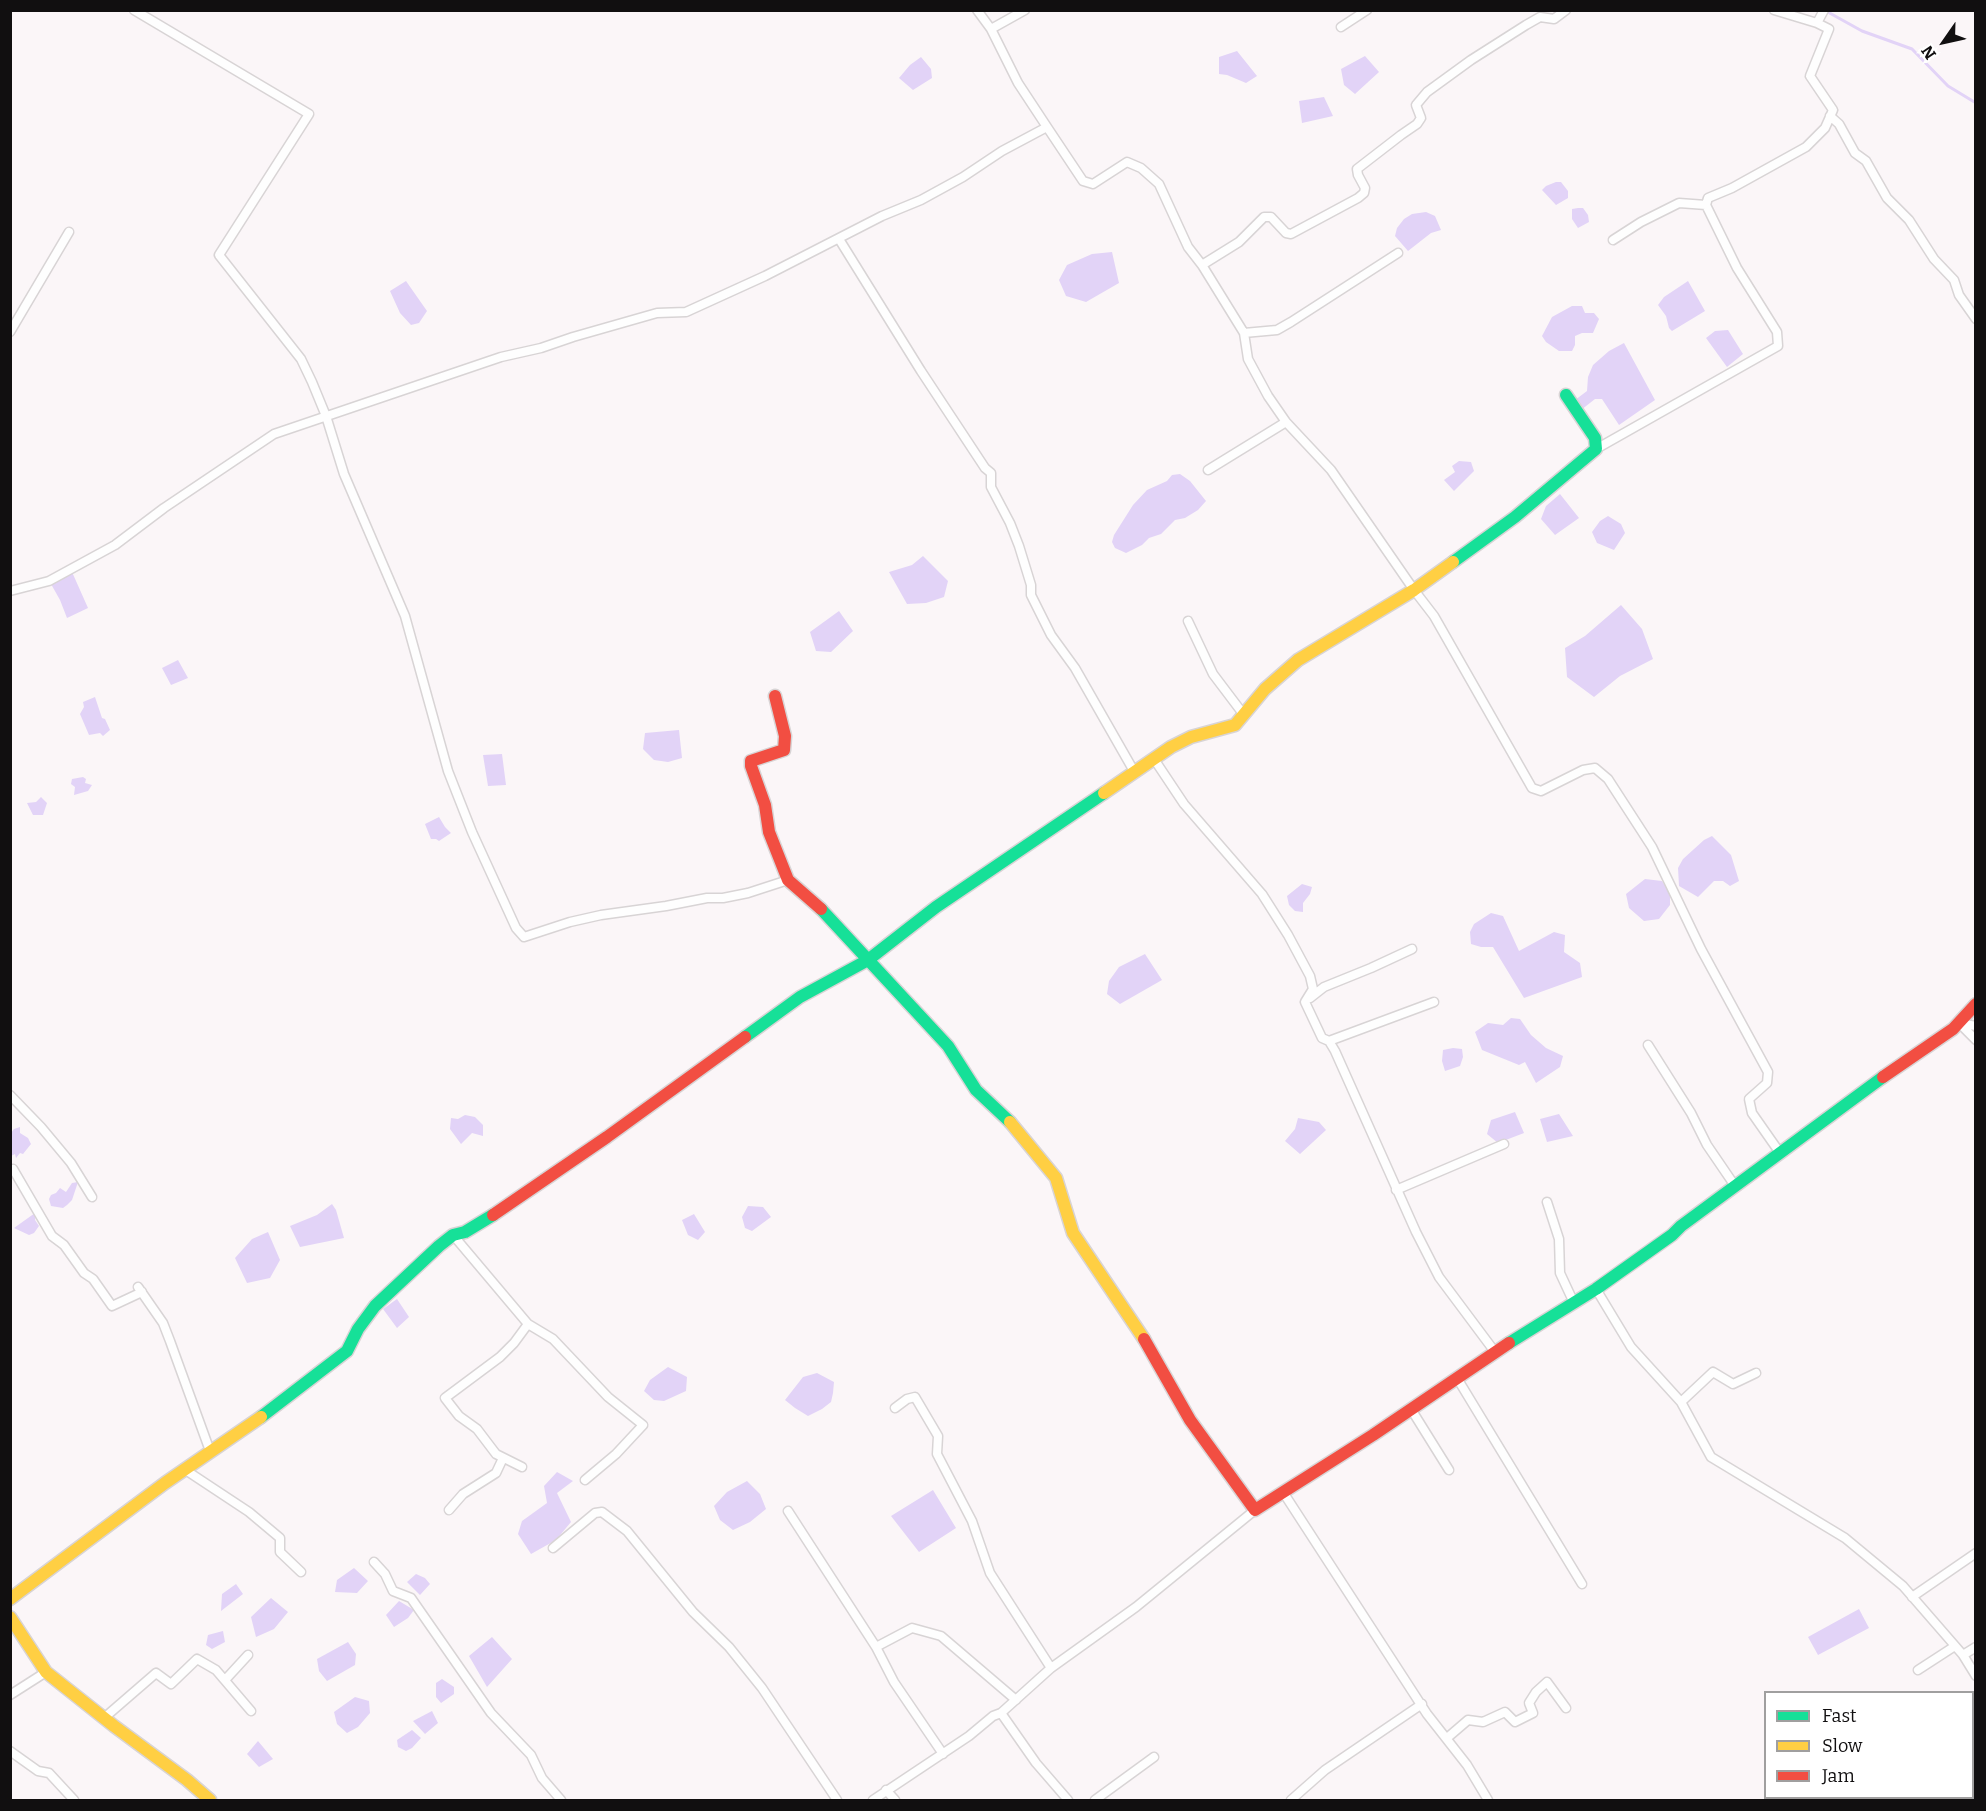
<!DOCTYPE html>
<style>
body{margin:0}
#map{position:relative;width:1986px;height:1811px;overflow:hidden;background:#fbf6f8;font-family:Bitter,serif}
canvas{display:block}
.frame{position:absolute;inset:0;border:12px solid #110f10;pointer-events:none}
.legend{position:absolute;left:1764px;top:1691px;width:210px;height:108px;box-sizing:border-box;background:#fff;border:2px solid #a09f9f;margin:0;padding:8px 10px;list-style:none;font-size:18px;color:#110f10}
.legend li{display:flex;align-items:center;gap:12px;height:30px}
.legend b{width:30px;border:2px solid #a09f9f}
.north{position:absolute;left:1914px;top:12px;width:60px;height:60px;-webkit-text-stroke:4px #fff;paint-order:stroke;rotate:236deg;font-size:16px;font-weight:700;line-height:24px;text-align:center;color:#110f10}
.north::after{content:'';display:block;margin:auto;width:21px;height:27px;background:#110f10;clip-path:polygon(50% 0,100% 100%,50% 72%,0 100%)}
</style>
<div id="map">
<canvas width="1986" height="1811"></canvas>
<div class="frame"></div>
<ul class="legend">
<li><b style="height:8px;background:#16e098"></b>Fast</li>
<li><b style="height:8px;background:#ffcf43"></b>Slow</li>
<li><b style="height:8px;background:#f24e42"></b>Jam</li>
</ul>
<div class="north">N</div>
</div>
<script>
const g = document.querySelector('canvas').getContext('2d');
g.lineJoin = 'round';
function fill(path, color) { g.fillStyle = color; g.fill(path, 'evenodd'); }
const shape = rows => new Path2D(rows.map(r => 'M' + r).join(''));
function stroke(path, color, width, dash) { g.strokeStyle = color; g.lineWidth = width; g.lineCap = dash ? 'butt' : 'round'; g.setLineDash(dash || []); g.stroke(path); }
fill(shape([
 [1237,51,1257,76,1246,83,1227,75,1219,74,1219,57],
 [1365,56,1379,72,1355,94,1344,85,1341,69],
 [921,57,931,69,932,78,913,90,899,78,910,65],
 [1324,97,1333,116,1302,123,1299,101],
 [1556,182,1561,182,1568,191,1568,198,1556,205,1542,190,1546,186],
 [1578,208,1583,208,1588,215,1589,222,1578,228,1572,219,1572,209],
 [1426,212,1435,216,1441,230,1431,233,1408,251,1395,236,1397,228,1404,219,1412,214],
 [1112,252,1119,283,1086,302,1066,296,1059,280,1067,265,1092,254],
 [406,281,427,311,419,323,411,325,400,313,390,291],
 [1688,281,1705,311,1672,331,1669,328,1666,316,1658,305,1664,297],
 [1572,306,1582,306,1585,313,1594,313,1599,319,1593,333,1582,333,1575,336,1575,345,1572,351,1559,351,1546,342,1542,336,1552,317],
 [1728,330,1743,354,1727,367,1706,338,1715,331],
 [1624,343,1655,400,1619,425,1602,399,1595,399,1581,410,1575,400,1587,391,1588,377,1593,365,1609,351],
 [1459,461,1471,462,1474,471,1454,491,1444,480,1455,472,1452,466],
 [1180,474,1190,481,1206,501,1198,510,1185,518,1175,520,1161,534,1149,538,1142,545,1126,553,1115,548,1112,542,1114,535,1133,505,1147,490,1167,481,1172,475],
 [1560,494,1579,518,1555,535,1541,519,1546,506],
 [1608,516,1621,524,1625,533,1614,550,1597,543,1592,532,1600,521],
 [923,556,948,581,944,597,926,603,907,604,889,572,912,565],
 [72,572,88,608,67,618,60,600,51,584],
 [1621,605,1642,629,1653,659,1620,676,1594,697,1567,677,1565,648,1585,636],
 [839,611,853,631,831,652,816,651,810,632],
 [178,660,188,678,171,685,162,668],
 [95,697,102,718,105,719,110,730,103,736,100,733,89,735,80,714,84,707,83,702],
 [679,730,682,758,668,762,654,760,643,749,645,733],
 [502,754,506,785,488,786,483,755],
 [83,777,86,779,85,783,92,785,88,791,74,795,75,787,71,784,72,779],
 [41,797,47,803,43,815,33,815,27,803,36,802],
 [439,817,445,827,451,833,439,841,436,839,431,839,425,824],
 [1712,836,1731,855,1739,881,1730,886,1723,881,1714,881,1698,897,1679,886,1678,868,1683,859,1704,840],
 [1645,879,1662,881,1670,893,1670,905,1659,919,1644,921,1629,908,1626,894],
 [1302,884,1312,887,1310,894,1303,903,1303,912,1295,911,1289,905,1287,896],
 [1491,913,1503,916,1519,951,1554,932,1565,935,1564,952,1580,963,1582,977,1524,998,1493,947,1481,947,1471,944,1470,932,1474,924],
 [1145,954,1162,980,1120,1004,1107,994,1109,981,1119,967],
 [1511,1018,1520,1019,1531,1035,1546,1048,1563,1056,1560,1067,1536,1083,1525,1062,1519,1065,1482,1050,1475,1032,1488,1023,1503,1025],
 [1453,1048,1462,1049,1463,1057,1460,1066,1445,1071,1442,1061,1443,1050],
 [1515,1112,1524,1133,1498,1143,1487,1134,1491,1120],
 [1559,1114,1573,1136,1547,1142,1540,1119],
 [465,1115,475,1117,483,1125,483,1136,472,1133,461,1144,450,1129,451,1118,458,1119],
 [1298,1118,1319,1122,1326,1130,1300,1154,1285,1141,1295,1129],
 [20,1127,20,1133,28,1138,31,1144,23,1154,20,1153,16,1158,15,1154,11,1156,11,1133,14,1129],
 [78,1182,72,1200,67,1205,63,1208,51,1206,49,1199,51,1195,56,1193,60,1188,66,1192,72,1183],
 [332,1204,336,1210,344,1238,300,1247,290,1226,317,1215],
 [748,1206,763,1207,771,1217,752,1231,745,1228,742,1217],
 [35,1213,36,1215,35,1220,39,1226,34,1233,29,1235,14,1228],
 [694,1214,705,1232,698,1240,688,1235,682,1220],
 [268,1232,280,1260,270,1278,247,1283,235,1258,252,1239],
 [397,1299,409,1317,397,1328,383,1309],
 [668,1367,687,1377,686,1391,664,1401,654,1400,644,1391,650,1380],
 [817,1373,834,1382,833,1393,831,1402,822,1409,808,1416,795,1408,785,1400,803,1377],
 [557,1472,573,1481,557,1493,571,1522,556,1540,531,1554,518,1534,522,1521,547,1503,544,1486],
 [747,1481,760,1494,766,1509,750,1522,733,1530,720,1520,714,1506,727,1492],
 [933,1490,956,1528,919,1552,891,1516],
 [354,1568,368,1581,357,1593,335,1592,337,1580],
 [416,1574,425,1578,430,1584,420,1595,407,1582],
 [236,1584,243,1594,221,1611,222,1594],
 [271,1598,288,1612,274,1629,256,1637,251,1617],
 [399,1601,414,1610,408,1618,394,1627,386,1615],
 [1859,1609,1869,1628,1818,1655,1808,1637],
 [223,1631,225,1642,212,1649,206,1645,208,1635],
 [492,1637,512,1659,487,1687,469,1656],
 [348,1642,356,1654,355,1665,327,1681,319,1671,317,1659],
 [442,1679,454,1687,454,1694,441,1703,436,1697,436,1683],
 [355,1697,369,1701,370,1713,358,1727,347,1733,337,1724,334,1712],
 [432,1711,438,1723,425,1734,413,1721],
 [412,1730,421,1738,412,1748,406,1751,398,1747,397,1740],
 [258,1741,273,1759,259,1767,247,1754]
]), '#e2d3f7');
stroke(shape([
 [1826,11,1862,31,1912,49,1948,86,1976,103]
]), '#e2d3f7', 3);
const street = shape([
 [134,10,309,114,219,255,301,359,312,382,326,416,344,474,405,616,448,771,472,832,516,928,524,937,570,922,601,915,666,906,707,898,723,898,748,893,788,880],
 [1817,23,1824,10],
 [1341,27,1367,10],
 [991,29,1025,10],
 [1830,116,1839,124,1855,153,1866,161,1887,198,1909,220,1934,259,1954,280,1959,295,1976,319],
 [1047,127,1083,181,1093,184,1127,162,1141,168,1159,184,1188,247,1202,265,1244,333,1248,359,1268,396,1286,422,1331,470,1414,590,1434,616,1532,788,1541,791,1583,770,1595,768,1608,779,1652,847,1701,949,1768,1072,1767,1083,1749,1099,1752,1113,1780,1153],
 [1706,205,1708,198,1732,188,1806,147,1825,128,1833,110,1810,76,1829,29,1817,23,1774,10],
 [839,239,921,371,985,468,991,473,991,487,1010,523,1019,546,1031,585,1031,595,1051,635,1075,668,1135,773],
 [1613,240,1641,222,1679,203,1706,205],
 [1202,265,1239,242,1264,217,1271,217,1286,233,1291,234,1358,198,1364,193,1365,188,1358,175,1357,169,1401,135,1417,124,1421,118,1416,105,1427,92,1471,60,1526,25,1540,17,1554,19,1566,10],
 [10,332,69,232],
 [1244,333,1277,330,1291,322,1398,253],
 [1596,449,1778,346,1777,332,1737,268,1706,205],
 [1208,470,1286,422],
 [10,591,49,581,115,545,164,508,274,434,501,357,541,348,573,337,657,313,686,312,765,276,882,216,921,200,963,177,1002,151,1047,127,1018,83,991,29,977,10],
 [1188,621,1213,674,1244,715],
 [1154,759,1184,804,1262,894,1288,935,1310,976,1313,989,1305,1002,1322,1038,1329,1041,1335,1051,1416,1232,1439,1277,1495,1352],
 [1310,998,1324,987,1371,968,1412,949],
 [1959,1023,1976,1040],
 [1959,1023,1976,1026],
 [1329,1041,1434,1002],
 [1648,1045,1691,1113,1707,1145,1735,1186],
 [10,1095,41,1127,71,1163,92,1197],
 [13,1169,52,1236,64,1245,84,1273,93,1279,112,1306,142,1292],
 [1396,1190,1504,1144],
 [1547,1202,1559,1239,1560,1273,1574,1303],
 [453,1235,528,1324,553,1339,608,1397,643,1425,616,1454,585,1480],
 [138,1287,163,1323,170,1341,210,1451],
 [1596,1289,1631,1347,1681,1402,1711,1457,1845,1538,1903,1586,1963,1655],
 [1457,1378,1582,1584],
 [1681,1402,1713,1372,1733,1384,1756,1373],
 [895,1408,907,1399,915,1397,938,1436,937,1454,972,1521,990,1573,1051,1668],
 [1411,1409,1449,1470],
 [522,1467,496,1454,477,1429,459,1416,445,1398,500,1357,514,1343,528,1324],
 [184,1469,249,1512,280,1538,280,1552,301,1572],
 [1283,1492,1427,1714,1467,1765,1488,1800],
 [449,1510,463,1494,496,1473,503,1458],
 [788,1511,876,1647,894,1682,943,1754],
 [553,1548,595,1513,602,1512,627,1531,693,1612,729,1647,762,1688,837,1800],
 [374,1562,385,1574,393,1591,411,1598,491,1713,531,1755,542,1778,561,1800],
 [1912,1597,1976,1553],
 [876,1647,912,1628,941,1636,1016,1700],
 [1976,1647,1963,1655,1976,1676],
 [1918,1670,1955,1646],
 [225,1680,248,1655],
 [10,1695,46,1672],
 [1001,1713,1036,1763,1068,1800],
 [104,1718,156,1673,171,1684,197,1659,216,1670,251,1711],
 [1447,1738,1468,1720,1483,1722,1505,1712,1515,1722,1533,1713,1529,1703,1536,1692,1547,1682,1566,1708],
 [10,1751,38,1771,49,1773,74,1800],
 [886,1790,895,1800],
 [873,1800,969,1736,993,1716,1001,1713,1051,1668,1136,1607,1255,1510],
 [1095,1800,1154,1757],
 [1291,1800,1325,1770,1422,1704]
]);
const fast = shape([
 [1453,562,1515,517,1596,449,1595,438,1566,395],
 [821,909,948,1046,976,1090,1010,1122],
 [745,1037,800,997,868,960,936,907,1104,793],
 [1509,1343,1596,1289,1672,1235,1681,1226,1883,1077],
 [261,1417,347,1351,358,1329,375,1306,439,1246,453,1235,465,1232,493,1215]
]);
const slow = shape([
 [1104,793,1171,747,1191,737,1235,725,1265,689,1298,660,1414,590,1453,562],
 [1010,1122,1056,1178,1073,1233,1144,1339],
 [10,1599,165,1483,261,1417],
 [10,1617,46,1672,114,1726,187,1780,210,1800]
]);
const jam = shape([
 [775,696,785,736,784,750,751,761,751,766,765,805,769,832,788,880,821,909],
 [1883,1077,1953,1029,1976,1004],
 [493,1215,607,1137,745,1037],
 [1144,1339,1190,1420,1255,1510,1373,1435,1509,1343]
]);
stroke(street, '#d8d4d5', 11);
stroke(fast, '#d8d4d5', 15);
stroke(slow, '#d8d4d5', 15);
stroke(jam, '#d8d4d5', 15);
stroke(street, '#fefefe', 8);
stroke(fast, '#16e098', 12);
stroke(slow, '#ffcf43', 12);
stroke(jam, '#f24e42', 12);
</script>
